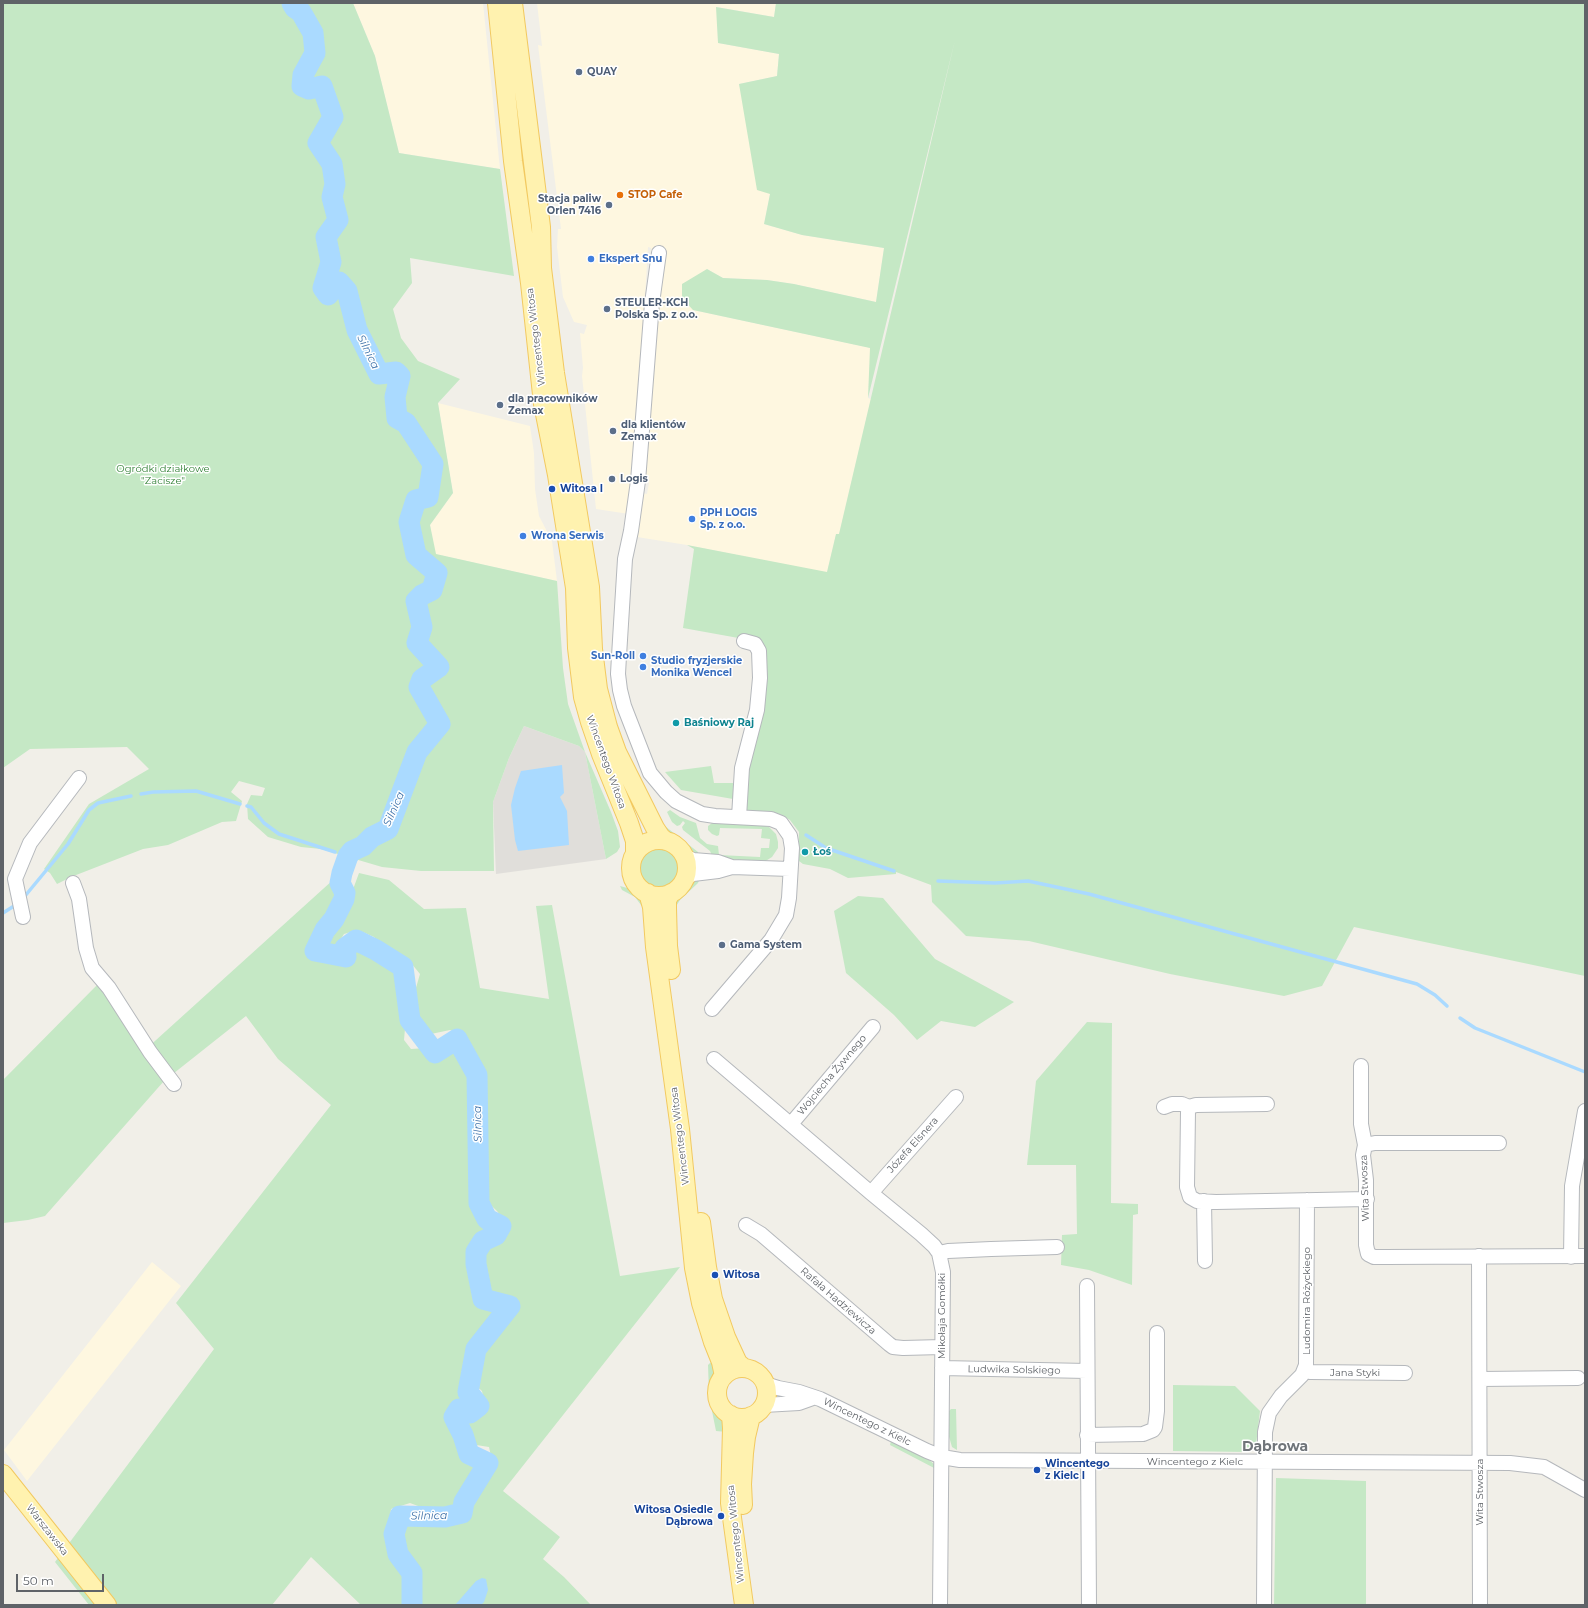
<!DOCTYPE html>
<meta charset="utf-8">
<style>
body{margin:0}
#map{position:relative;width:1588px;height:1608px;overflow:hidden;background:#f1efe8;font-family:Montserrat,sans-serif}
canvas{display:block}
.frame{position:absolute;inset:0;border:4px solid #5f6368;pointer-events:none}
.scale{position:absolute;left:16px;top:1574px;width:88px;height:18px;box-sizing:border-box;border:2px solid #5f6368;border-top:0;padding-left:5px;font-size:12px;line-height:14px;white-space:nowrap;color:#5f6368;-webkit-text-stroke:3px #fff;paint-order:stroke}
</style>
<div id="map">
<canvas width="1588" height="1608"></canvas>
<div class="frame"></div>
<div class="scale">50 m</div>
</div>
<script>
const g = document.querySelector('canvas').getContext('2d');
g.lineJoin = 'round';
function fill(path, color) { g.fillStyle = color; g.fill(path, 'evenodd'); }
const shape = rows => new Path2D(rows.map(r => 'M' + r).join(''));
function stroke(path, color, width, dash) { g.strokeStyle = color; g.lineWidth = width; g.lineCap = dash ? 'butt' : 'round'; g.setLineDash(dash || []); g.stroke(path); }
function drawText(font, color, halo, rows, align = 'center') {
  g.font = font + ' Montserrat,sans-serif'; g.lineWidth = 3; g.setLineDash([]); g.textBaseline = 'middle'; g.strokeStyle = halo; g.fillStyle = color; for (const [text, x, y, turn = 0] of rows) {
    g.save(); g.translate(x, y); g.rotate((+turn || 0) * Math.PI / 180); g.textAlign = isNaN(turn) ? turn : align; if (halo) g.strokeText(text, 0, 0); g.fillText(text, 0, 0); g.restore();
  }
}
fill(shape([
 [353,3,483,3,500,169,399,153,375,56],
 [537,3,776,3,774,17,717,7,718,43,779,54,777,76,739,84,770,194,764,224,802,235,884,248,876,302,794,284,767,280,723,278,707,269,693,310,871,348,868,398,871,399,839,535,836,534,827,573,687,545,637,537,642,493,647,494,649,483,643,482,629,514,596,509,582,376,583,368,580,333,584,334,587,325,574,322,563,297,557,247,558,229,561,229,538,45,542,46],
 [648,247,651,248,649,298,645,297],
 [438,403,530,426,534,453,535,489,539,516,552,541,557,581,435,554,430,525,453,493],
 [152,1262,181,1286,27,1481,4,1450]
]), '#fef7e0');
fill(shape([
 [524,726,579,746,585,752,606,859,496,874,493,802,509,758]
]), '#e0deda');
fill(shape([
 [3,3,353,3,375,56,399,153,500,169,514,276,410,258,412,283,393,309,401,338,418,361,460,379,438,403,453,493,430,525,436,554,557,581,563,668,568,704,585,752,611,812,618,831,620,847,617,852,606,859,585,752,579,746,524,726,509,758,493,802,494,871,421,871,382,867,321,849,301,847,268,837,248,819,247,804,251,795,262,796,265,788,239,781,231,792,242,801,236,821,222,822,168,845,143,849,71,877,57,884,50,873,44,869,89,804,149,769,127,747,30,749,3,768],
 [776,3,1585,3,1585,976,1354,927,1322,986,1284,996,1170,974,1029,941,966,936,932,902,931,885,896,872,896,874,848,878,830,869,803,864,799,861,798,857,799,832,790,820,782,815,758,813,746,811,743,809,762,651,744,639,683,628,694,549,687,545,827,572,836,534,839,534,955,40,868,398,870,348,693,310,682,298,682,284,707,269,723,278,767,280,794,284,876,302,884,248,802,235,764,224,770,194,757,190,739,84,777,76,779,54,718,43,716,7,774,17],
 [711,766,714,783,733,783,733,799,681,790,665,772],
 [670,810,680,817,696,823,700,838,707,844,718,846,719,855,760,857,761,848,769,848,770,839,761,838,762,829,720,828,719,835,717,836,712,834,708,830,708,826,712,823,761,825,769,827,776,834,778,842,778,848,772,857,764,862,713,858,710,851,683,830,682,827,685,823,683,821,680,825,677,826,672,822,667,812],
 [661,823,698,852,700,857,687,850,673,838],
 '637 867a22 22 0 1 1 44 0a22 22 0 1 1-44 0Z',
 [344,870,347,876,331,912,314,935,310,950,318,958,334,960,348,958,347,947,350,941,362,942,379,957,407,973,409,983,404,1040,411,1049,426,1048,444,1041,457,1042,475,1078,478,1106,471,1159,474,1203,491,1218,494,1226,491,1234,479,1239,470,1255,480,1300,506,1307,472,1349,461,1373,463,1393,473,1397,476,1406,459,1403,451,1416,461,1436,466,1456,480,1455,484,1466,469,1488,457,1509,434,1512,410,1503,391,1509,388,1542,395,1559,407,1570,407,1605,361,1605,311,1557,272,1605,89,1605,55,1562,214,1349,176,1303,331,1105,278,1059,246,1016,164,1081,45,1216,28,1220,3,1223,3,1080,98,984,145,1050],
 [359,873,389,880,424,909,466,908,480,988,549,999,536,906,552,905,620,1276,680,1267,503,1491,560,1537,543,1559,564,1577,591,1605,411,1605,413,1603,418,1582,416,1564,401,1552,400,1538,402,1517,408,1515,435,1522,463,1516,485,1481,492,1461,489,1447,470,1444,467,1431,461,1416,476,1415,485,1406,482,1391,474,1384,470,1372,479,1351,502,1327,514,1305,507,1297,487,1291,479,1253,485,1245,493,1242,501,1232,505,1222,497,1211,483,1198,480,1170,487,1093,481,1071,465,1035,450,1030,431,1034,422,1038,411,1036,414,1017,413,998,420,974,411,963,387,952,374,937,358,930,344,934,339,942,340,950,333,952,321,948,322,938,344,914],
 [700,878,698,883,680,900,675,908,676,896,690,882],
 [620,886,631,889,640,894,644,909,635,897,622,890],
 [858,896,883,898,935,959,1014,1002,975,1027,941,1021,917,1040,894,1015,846,973,834,911],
 [1087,1022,1112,1023,1111,1203,1138,1204,1138,1214,1133,1215,1132,1285,1089,1270,1061,1265,1062,1235,1077,1234,1076,1165,1027,1165,1036,1081],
 [716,1360,716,1376,711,1392,709,1393,708,1365,710,1363],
 [1173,1385,1235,1386,1260,1411,1256,1445,1249,1452,1173,1451],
 [951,1409,956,1409,957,1450,952,1447,948,1433,948,1412],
 [712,1411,718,1411,725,1421,727,1432,716,1431],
 [891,1441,929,1460,934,1464,936,1469,890,1445],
 [1276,1478,1366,1481,1366,1605,1274,1605]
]), '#c5e8c5');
fill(shape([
 [562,765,564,793,560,797,567,811,569,845,518,851,515,840,511,805,515,788,521,771],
 [482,1578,486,1579,488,1590,484,1602,481,1605,455,1605,476,1581]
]), '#aadaff');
stroke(shape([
 [141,794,153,792,196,791,240,804],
 [247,806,251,807,264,823,279,834,335,852],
 [806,835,826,848,894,871],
 [345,855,348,856],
 [938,881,995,883,1028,881,1089,894,1417,984,1435,995,1447,1006],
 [25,896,68,844,89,810,98,803,131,796],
 [3,913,14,906],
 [1460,1018,1475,1028,1585,1072]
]), '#aadaff', 3.5);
stroke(shape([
 [292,3,295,8,301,12,313,33,315,53,303,75,302,86,309,89,322,86,333,117,318,143,332,164,335,184,332,197,338,220,326,237,331,262,323,288,328,295,339,282,347,291,357,330,379,374,396,372,400,376,395,397,397,418,406,423,433,464,428,497,416,500,409,522,416,555,437,573,432,590,422,595,416,601,422,627,417,643,439,667,422,679,419,687,440,724,417,752,388,829,372,837,363,846,352,851,348,856,342,873,340,883,345,893,344,899,334,919,325,930,315,951,346,957,345,948,356,940,376,950,403,967,410,1020,435,1053,457,1039,477,1075,479,1203,487,1219,501,1226,496,1235,483,1241,476,1252,476,1264,483,1299,510,1306,476,1349,468,1392,479,1406,470,1413,459,1409,454,1417,463,1435,469,1454,488,1463,464,1502,462,1513,445,1517,400,1516,394,1534,398,1554,412,1573,412,1605]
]), '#aadaff', 21);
const minor = shape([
 [659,253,652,303,638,481,631,531,625,559,619,656,618,674,620,690,624,706,650,773,666,792,676,801,702,814,715,816,771,819,781,823,790,836,792,848,789,898,786,915,771,940,712,1009],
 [739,817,742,768,757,710,760,678,759,651,755,644,744,641],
 [684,856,693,860,718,862,732,867,790,869],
 [685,878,693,874,718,871,732,867],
 [73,883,79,899,86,948,92,968,109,988,150,1052,174,1084],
 [23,917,15,879,30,843,79,778],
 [714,1059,871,1193,921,1234,934,1246,939,1253,943,1272,940,1605],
 [1361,1066,1361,1124,1365,1145],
 [1267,1104,1196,1105,1189,1107,1188,1111,1187,1187,1190,1197,1197,1201,1216,1202,1367,1199],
 [1164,1107,1172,1104,1182,1104,1189,1107],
 [791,1124,873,1027],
 [1499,1143,1375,1143,1365,1145,1363,1155,1366,1180,1366,1245,1368,1254,1374,1257,1386,1257,1585,1256],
 [871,1193,956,1097],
 [1204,1201,1205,1261],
 [746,1225,761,1234,889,1344,893,1347,903,1348,942,1347],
 [939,1253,948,1251,991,1249,1057,1247],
 [1479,1256,1480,1605],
 [1571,1257,1572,1186,1585,1111],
 [1087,1286,1089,1605],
 [942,1368,1087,1371],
 [1305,1371,1311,1372,1405,1373],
 [1480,1379,1578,1378],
 [765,1384,778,1388,799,1392,820,1399,927,1451,942,1457,960,1460,1510,1463,1544,1467,1585,1490],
 [764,1405,799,1403,813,1398],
 [1087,1435,1143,1434,1153,1430,1155,1427,1157,1411,1157,1333],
 [1264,1605,1265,1432,1269,1413,1281,1396,1302,1375,1306,1365,1307,1200]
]);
const major = shape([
 [497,3,513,161,530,283,543,404,557,475,575,588,577,648,583,697,590,722,601,754,629,823,635,841,635,853],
 [513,3,541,227,542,268,555,373,590,587,593,649,598,689,608,727,617,752,655,828,661,837,666,841],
 '631 868a28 28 0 1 1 56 0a28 28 0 1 1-56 0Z',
 [648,893,652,907,655,947,680,1129,694,1268,701,1303,713,1342,721,1362,724,1376],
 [671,893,667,900,667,908,668,946,671,970],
 [701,1222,707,1267,713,1299,726,1337,738,1363,744,1368],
 '717 1393a25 25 0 1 1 50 0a25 25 0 1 1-50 0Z',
 [731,1415,732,1428,730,1503,744,1605],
 [3,1474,107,1605],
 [743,1505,742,1484,744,1453,746,1437,751,1416]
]);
stroke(minor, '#b5b8bc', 16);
stroke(major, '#f2c960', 20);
stroke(minor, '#fff', 14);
stroke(major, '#fff2af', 18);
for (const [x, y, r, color] of [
 [579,72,4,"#5c6f8a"],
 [620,195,4,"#e8710a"],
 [609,205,4,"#5c6f8a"],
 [591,259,4,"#3f7fe0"],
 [607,309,4,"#5c6f8a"],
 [500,405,4,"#5c6f8a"],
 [613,431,4,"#5c6f8a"],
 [612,479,4,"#5c6f8a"],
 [552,489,4,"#1a4fb4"],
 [692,519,4,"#3f7fe0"],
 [523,536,4,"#3f7fe0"],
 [643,656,4,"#3f7fe0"],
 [643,667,4,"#3f7fe0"],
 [676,723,4,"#0f9aa8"],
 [805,852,4,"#0f9aa8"],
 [722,945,4,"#5c6f8a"],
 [715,1275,4,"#1a4fb4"],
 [1037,1470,4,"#1a4fb4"],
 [721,1516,4,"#1a4fb4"]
]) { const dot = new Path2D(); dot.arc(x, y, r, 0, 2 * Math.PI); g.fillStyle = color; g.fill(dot); stroke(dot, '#fff', 1.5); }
drawText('bold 10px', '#4e5e75', '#fff', [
 ["QUAY",587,72],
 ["Stacja paliw",601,199,"right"],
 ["Orlen 7416",601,211,"right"],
 ["STEULER-KCH",615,303],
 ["Polska Sp. z o.o.",615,315],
 ["dla pracowników",508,399],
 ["Zemax",508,411],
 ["dla klientów",621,425],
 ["Zemax",621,437],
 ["Logis",620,479],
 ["Gama System",730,945]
], 'left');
drawText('bold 10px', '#c56008', '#fff', [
 ["STOP Cafe",628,195]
], 'left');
drawText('bold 10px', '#366cbe', '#fff', [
 ["Ekspert Snu",599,259],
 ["PPH LOGIS",700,513],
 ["Sp. z o.o.",700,525],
 ["Wrona Serwis",531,536],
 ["Sun-Roll",635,656,"right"],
 ["Studio fryzjerskie",651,661],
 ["Monika Wencel",651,673]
], 'left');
drawText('10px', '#5f6368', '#fff', [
 ["Wincentego Witosa",536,337,-97],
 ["Wincentego Witosa",606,762,70],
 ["Wojciecha Żywnego",832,1075,-50],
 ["Wincentego Witosa",680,1136,-97],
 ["Józefa Elsnera",913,1145,-48],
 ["Wita Stwosza",1365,1188,-92],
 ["Rafała Hadziewicza",838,1301,41],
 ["Ludomira Różyckiego",1307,1301,-90],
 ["Mikołaja Gomółki",942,1316,-90],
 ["Ludwika Solskiego",1014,1370,1],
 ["Jana Styki",1355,1373],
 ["Wincentego z Kielc",867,1422,26],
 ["Wincentego z Kielc",1195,1462],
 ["Wita Stwosza",1480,1492,-90],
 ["Warszawska",47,1530,52],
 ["Wincentego Witosa",736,1534,-96]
]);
drawText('10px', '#348238', '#fff', [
 ["Ogródki działkowe",163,469],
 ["\"Zacisze\"",163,481]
]);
drawText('bold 10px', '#164399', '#fff', [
 ["Witosa I",560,489],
 ["Witosa",723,1275],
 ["Wincentego",1045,1464],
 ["z Kielc I",1045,1476],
 ["Witosa Osiedle",713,1510,"right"],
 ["Dąbrowa",713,1522,"right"]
], 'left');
drawText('bold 10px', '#0d838f', '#fff', [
 ["Baśniowy Raj",684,723],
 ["Łoś",813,852]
], 'left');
drawText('italic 11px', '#4174aa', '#fff', [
 ["Silnica",368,352,64],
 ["Silnica",394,809,-66],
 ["Silnica",478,1124,-91],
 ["Silnica",429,1516,-1]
]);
drawText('bold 14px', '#70757a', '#fff', [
 ["Dąbrowa",1275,1447]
]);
</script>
